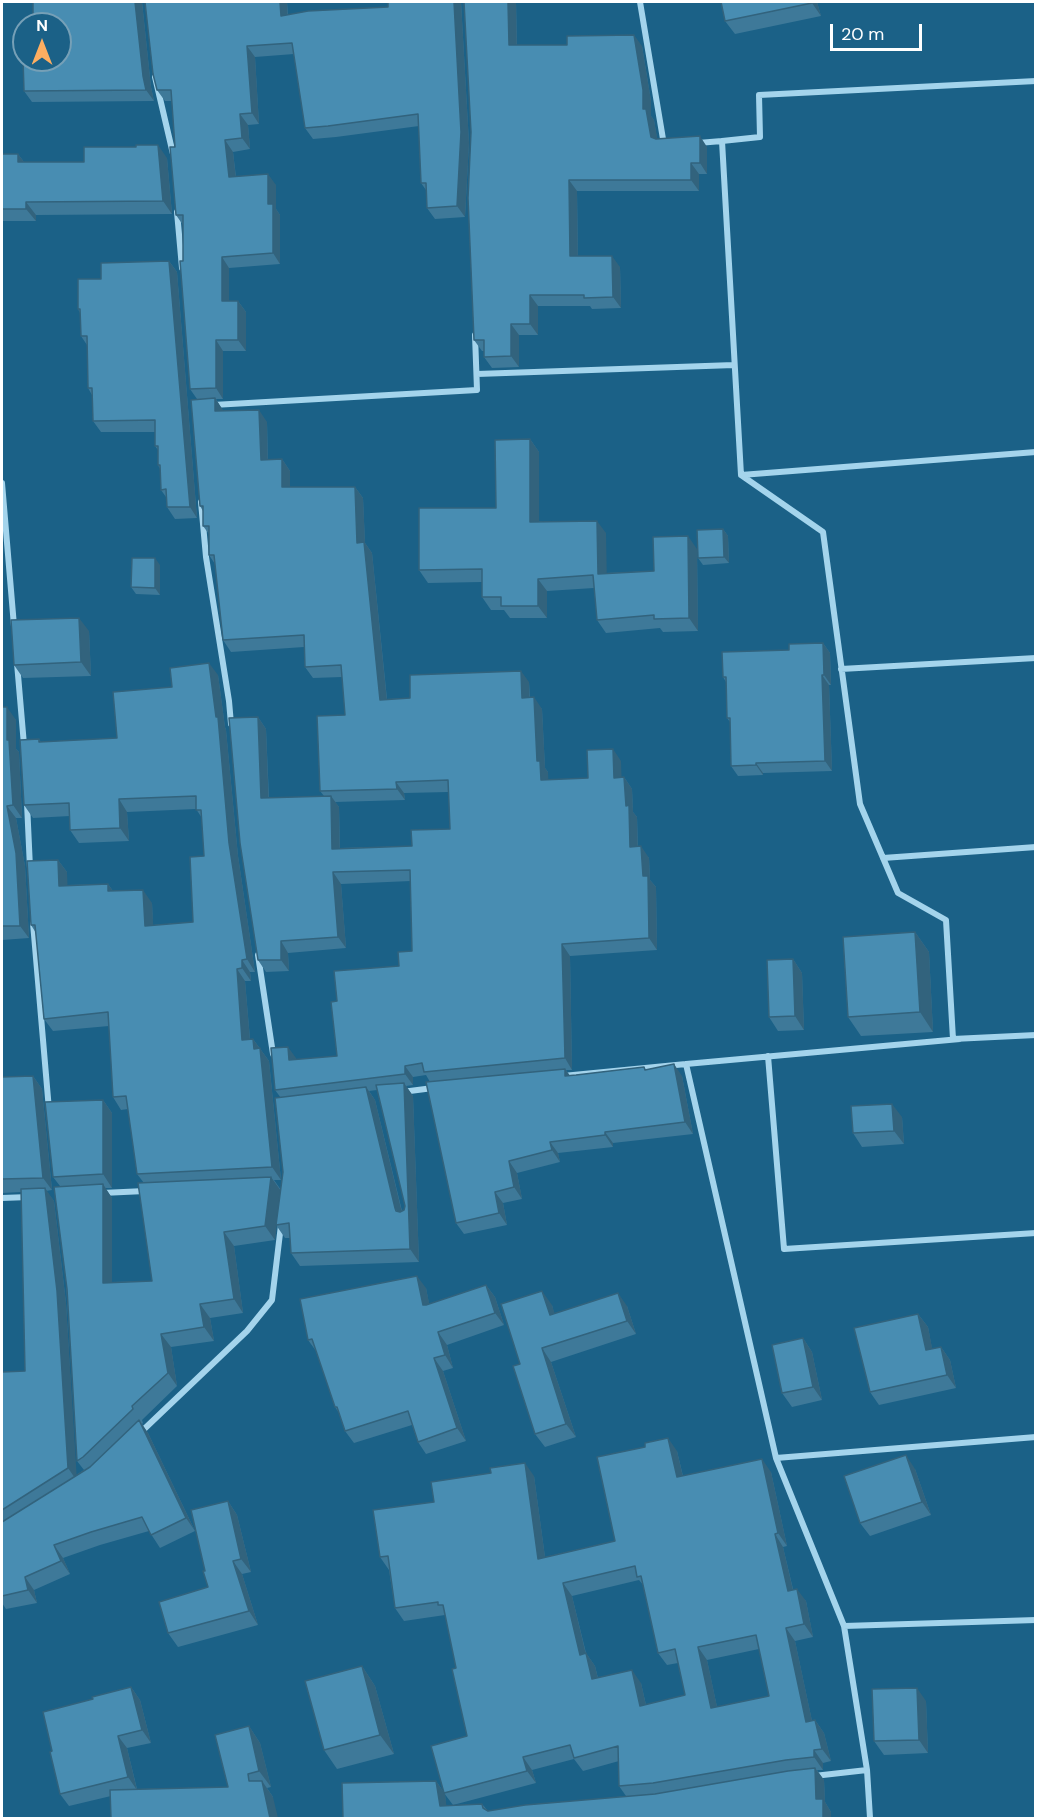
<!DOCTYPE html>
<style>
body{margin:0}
#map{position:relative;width:1037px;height:1820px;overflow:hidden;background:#1b6187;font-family:"DM Sans",sans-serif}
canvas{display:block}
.frame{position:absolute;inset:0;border:3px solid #fff;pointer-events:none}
.north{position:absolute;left:12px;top:12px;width:60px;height:60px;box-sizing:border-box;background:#1b6187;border:2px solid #76a0b7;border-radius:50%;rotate:0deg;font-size:16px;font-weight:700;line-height:24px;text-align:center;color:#fff}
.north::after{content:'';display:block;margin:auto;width:21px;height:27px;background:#fdae61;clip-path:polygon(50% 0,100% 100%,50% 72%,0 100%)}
.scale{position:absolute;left:830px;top:24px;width:92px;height:27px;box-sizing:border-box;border:3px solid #fff;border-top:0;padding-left:8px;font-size:18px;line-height:21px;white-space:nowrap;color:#fff;-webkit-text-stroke:4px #1b6187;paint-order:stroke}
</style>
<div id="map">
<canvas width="1037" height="1820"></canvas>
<div class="frame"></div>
<div class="north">N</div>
<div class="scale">20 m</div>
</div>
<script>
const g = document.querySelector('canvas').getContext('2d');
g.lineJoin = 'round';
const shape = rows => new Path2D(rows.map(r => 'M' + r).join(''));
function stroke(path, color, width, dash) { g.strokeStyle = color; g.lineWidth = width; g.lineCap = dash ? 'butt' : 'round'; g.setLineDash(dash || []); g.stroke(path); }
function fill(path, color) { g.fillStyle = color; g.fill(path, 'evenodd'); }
stroke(shape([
 [640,2,664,145],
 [155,77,173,154],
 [722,141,760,137,759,95,1036,81],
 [698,143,722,141,741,475,823,532,860,804,898,893,946,920,953,1039,1036,1035],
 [177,212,182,268],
 [477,374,734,365],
 [213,405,477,390,475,335],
 [741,475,1036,452],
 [2,483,14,626],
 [201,502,206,557,229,701,231,724],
 [17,663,24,745],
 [841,669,1036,658],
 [27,803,30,868],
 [883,858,1036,847],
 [33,923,49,1110],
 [258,955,273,1054],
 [768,1056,784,1249,1036,1233],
 [563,1076,686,1064,686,1065],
 [402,1092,433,1088],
 [102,1193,145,1191],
 [2,1198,29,1197],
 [140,1433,247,1331,272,1300,281,1225],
 [776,1458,1036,1437],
 [844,1626,1036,1620],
 [867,1770,870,1818],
 [814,1776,867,1770,844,1626,776,1458,686,1064,960,1039]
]), '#a4d4ec', 6);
fill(shape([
 [33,2,142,2,151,87,154,101,32,102,24,91,60,60],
 [145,2,287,2,288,15,388,7,388,2,461,2,469,143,465,217,435,219,427,208,426,190,421,183,419,126,336,137,313,139,305,128,294,54,255,57,259,124,248,125,250,149,233,152,236,177,276,185,276,209,280,215,280,264,229,268,229,301,238,301,246,312,246,351,223,351,223,399,216,399,223,411,267,422,268,459,282,459,290,471,290,487,355,487,363,498,365,543,372,553,387,699,410,698,529,682,530,698,542,709,545,768,548,772,548,780,588,778,621,761,621,777,624,777,632,789,633,812,637,817,638,847,649,858,650,880,656,887,657,950,570,956,572,1070,566,1070,570,1076,644,1067,646,1070,682,1076,693,1134,613,1143,613,1147,558,1153,560,1162,517,1173,522,1199,503,1203,507,1225,464,1234,456,1223,430,1082,426,1075,413,1077,413,1085,406,1086,413,1096,419,1262,300,1266,291,1253,290,1238,285,1238,276,1225,275,1240,234,1246,243,1313,210,1318,214,1341,171,1347,177,1386,142,1420,143,1423,142,1424,148,1433,195,1531,160,1548,149,1531,100,1545,63,1558,70,1574,34,1590,37,1603,6,1609,2,1603,2,1495,25,1371,21,1192,2,1193,2,1077,33,1076,42,1089,52,1190,46,1191,54,1201,66,1303,76,1475,84,1470,77,1461,60,1186,53,1177,103,1100,112,1113,112,1188,105,1188,112,1198,112,1282,152,1281,144,1183,137,1174,128,1109,121,1110,113,1097,109,1026,53,1031,44,1019,36,933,31,925,58,860,67,872,67,885,108,884,113,891,152,903,153,925,193,922,204,856,202,818,196,809,127,812,129,841,79,843,70,830,70,816,33,818,24,805,39,739,41,742,117,738,172,687,218,675,225,727,226,730,238,856,255,972,250,972,251,981,245,981,250,1039,253,1039,269,1061,281,1180,274,1180,281,1190,283,1172,281,1098,275,1090,296,1058,296,1060,337,1056,337,1001,399,966,412,951,411,881,341,884,346,948,288,953,289,971,266,972,258,960,258,717,266,729,269,798,324,796,320,791,345,715,342,677,313,678,305,667,304,647,231,652,223,640,215,564,209,555,209,534,203,526,203,511,200,506,197,399,190,389,183,261,183,225,176,215,175,147,172,101,165,101,157,90],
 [449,792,450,829,412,846,340,848,339,807,335,802,405,800,404,793],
 [377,1090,405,1206,404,1210,402,1211,375,1100,369,1091],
 [464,2,516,2,517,45,642,46,651,101,651,116,654,120,657,139,707,147,707,174,699,174,699,191,577,191,578,256,620,267,621,308,592,309,590,306,538,306,538,335,519,335,519,367,492,368,484,357,484,351,482,351,474,340,471,132],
 [721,2,817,2,821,16,735,34,725,21],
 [2,154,18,154,24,162,84,162,167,158,172,214,36,215,36,221,2,221],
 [169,261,177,272,197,518,175,519,167,507,166,497,161,490,160,469,158,465,158,450,155,446,155,432,101,432,93,421,92,395,88,388,87,345,81,336,80,313,78,309,101,279],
 [530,439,539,452,539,521,606,533,606,573,654,571,697,549,698,631,663,632,660,628,606,633,597,620,594,588,547,591,547,618,510,618,504,610,491,610,482,597,482,582,428,583,419,570,496,508],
 [723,529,728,536,729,563,703,565,698,558],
 [160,565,160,595,136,594,131,587],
 [89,631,91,676,23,678,14,665],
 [823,643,830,653,831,685,829,685,832,771,763,773,763,775,738,776,731,766,730,722,727,718,726,682,723,677,789,650],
 [2,707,16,720,16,749,19,752,22,818,16,818,25,866,29,938,2,940],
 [915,932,929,952,933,1032,861,1036,848,1017],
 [793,959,802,973,804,1030,778,1031,769,1017],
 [902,1117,904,1144,862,1147,853,1133],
 [486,1285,495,1297,504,1325,447,1345,453,1368,443,1371,466,1441,426,1454,418,1442,412,1425,354,1443,345,1431,339,1413,335,1407,316,1351,308,1340,426,1288,429,1304],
 [552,1305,554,1313,627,1306,636,1334,551,1362,576,1437,545,1447,535,1434,520,1364],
 [918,1314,928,1327,932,1349,941,1347,950,1360,956,1388,879,1405,870,1392],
 [803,1338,812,1352,822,1400,792,1407,782,1393],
 [677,1451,683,1476,771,1472,787,1546,783,1547,793,1589,806,1601,813,1637,795,1641,812,1721,815,1720,824,1733,831,1761,823,1763,823,1770,817,1770,824,1780,825,1802,831,1812,831,1818,343,1818,436,1781,445,1794,446,1806,482,1804,488,1811,626,1796,619,1786,619,1761,583,1771,574,1759,532,1770,536,1783,453,1805,444,1793,467,1736,456,1668,445,1615,404,1621,395,1608,389,1570,380,1557,434,1502,534,1476,545,1557,615,1541],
 [639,1580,644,1586,658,1653,667,1665,678,1663,685,1695,646,1705,641,1683,598,1678,595,1666,586,1653,572,1596],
 [759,1649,769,1696,717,1707,707,1660],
 [915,1469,931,1515,870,1536,860,1523],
 [228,1501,237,1515,251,1572,242,1574,258,1625,178,1647,168,1633,208,1587,205,1571],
 [362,1666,375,1686,394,1754,337,1769,324,1750],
 [131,1687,140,1700,151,1743,127,1748,137,1789,228,1787,249,1726,260,1743,271,1787,267,1788,273,1797,111,1796,69,1806,60,1794,52,1751,93,1699],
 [926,1701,928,1753,884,1755,874,1741]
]), '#3e7999');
fill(shape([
 [135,2,142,2,151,87,154,101,146,90,143,76],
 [280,2,287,2,288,27,281,16],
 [454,2,461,2,469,143,465,217,457,206],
 [508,2,516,2,517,56,509,45],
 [811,2,817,2,821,16,812,3],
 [634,35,642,46,651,101,651,116,654,120,659,148,651,137,643,109],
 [247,46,255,57,259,124,252,113],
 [240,114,248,125,250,149,242,138],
 [700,136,707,147,707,174,700,163],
 [225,140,233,152,237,188,229,177],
 [158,145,167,158,172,214,163,201],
 [18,154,27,166,18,162],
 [691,163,699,174,699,191,691,180],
 [268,174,276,185,276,209,280,215,280,264,273,253,268,204],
 [569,180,577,191,578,267,570,256],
 [26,202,36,215,36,221,26,209],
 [612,256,620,267,621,308,613,297],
 [222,257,229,268,229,312,222,301],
 [169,261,177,272,197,518,190,507],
 [530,295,538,306,538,335,530,324],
 [238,301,246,312,246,351,238,340],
 [511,324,519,335,519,367,511,356],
 [216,340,223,351,223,399,216,388],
 [215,398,223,410,223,422,215,411],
 [259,410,267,422,268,471,261,460],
 [530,439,539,452,539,534,530,522],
 [282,459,290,471,290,498,282,487],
 [355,487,363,498,365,543,372,553,388,711,380,700,357,543],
 [597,521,606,533,607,586,598,574],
 [723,529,728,536,729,563,724,557],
 [688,536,697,549,698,631,689,618],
 [155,558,160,565,160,595,155,588],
 [2,567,3,616,2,614],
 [538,579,547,591,547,618,538,606],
 [79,618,89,631,91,676,81,662],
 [823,643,830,653,831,685,824,675],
 [209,663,218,675,225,727,226,730,238,856,255,972,247,959,229,843,216,717],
 [521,671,529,682,530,709,522,698],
 [822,675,829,685,832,771,825,761],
 [534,697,542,709,545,768,548,772,549,791,541,780,537,761],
 [7,707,16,720,16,749,19,752,22,818,13,805,7,740],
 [258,717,266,729,269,809,261,798],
 [613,749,621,761,622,789,614,778],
 [756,763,763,773,763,775,756,765],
 [624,777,632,789,633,812,637,817,638,858,630,847,626,806],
 [396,782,404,793,405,800,397,789],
 [331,796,339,807,340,860,332,849],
 [119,799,127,812,129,841,120,828],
 [7,806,16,818,25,866,29,938,20,926],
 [641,846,649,858,650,880,656,887,657,950,649,938,643,876],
 [58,860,67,872,68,898,59,886],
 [333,872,341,884,346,948,338,937],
 [108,884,117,897,108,891],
 [143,890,152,903,154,939,145,926],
 [915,932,929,952,933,1032,920,1012],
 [281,941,288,953,289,971,281,960],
 [562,944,570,956,572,1070,565,1058],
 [793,959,802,973,804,1030,795,1016],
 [242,960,250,972,251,981,242,968],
 [237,969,245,981,251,1052,242,1040],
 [253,1039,269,1061,281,1180,272,1167],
 [288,1047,296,1058,297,1072,289,1060],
 [674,1064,682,1076,693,1134,685,1122],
 [405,1066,413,1077,413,1085,405,1074],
 [565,1069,573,1080,565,1076],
 [33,1076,42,1089,52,1190,43,1178],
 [404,1083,413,1096,419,1262,410,1249],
 [366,1087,375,1100,404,1221,395,1208],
 [103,1100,112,1113,112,1188,103,1174],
 [892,1104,902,1117,904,1144,894,1131],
 [605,1132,613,1143,613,1147,605,1135],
 [550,1142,558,1153,560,1162,552,1150],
 [509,1161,517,1173,522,1199,514,1187],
 [271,1177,281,1191,275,1240,265,1226],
 [103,1184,112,1198,112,1296,103,1283],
 [45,1188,54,1201,66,1303,77,1481,68,1468],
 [495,1192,503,1203,507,1225,499,1213],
 [224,1232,234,1246,243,1313,234,1299],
 [417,1276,426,1288,432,1317,423,1305],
 [486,1285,495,1297,504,1325,495,1313],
 [542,1291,552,1305,559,1328,550,1315],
 [618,1293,627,1306,636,1334,627,1321],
 [200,1304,210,1318,214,1341,204,1327],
 [918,1314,928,1327,935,1363,926,1350],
 [438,1332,447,1345,453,1368,445,1355],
 [161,1334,171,1347,177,1386,168,1373],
 [803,1338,812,1352,822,1400,813,1387],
 [941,1347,950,1360,956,1388,947,1375],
 [542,1348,551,1362,576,1437,566,1424],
 [434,1358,443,1371,466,1441,457,1428],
 [139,1420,148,1433,195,1531,186,1518],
 [668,1438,677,1451,686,1490,677,1477],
 [906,1455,915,1469,931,1515,922,1502],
 [762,1459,771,1472,787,1546,778,1533],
 [525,1463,534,1476,547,1572,538,1559],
 [228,1501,237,1515,251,1572,241,1559],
 [775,1534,783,1547,796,1603,788,1591],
 [54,1545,63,1558,70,1574,61,1561],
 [233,1561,242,1574,258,1625,249,1611],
 [25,1577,34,1590,37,1603,28,1590],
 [563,1583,572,1596,589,1667,580,1655],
 [797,1589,806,1601,813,1637,804,1624],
 [786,1628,795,1641,815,1735,806,1722],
 [698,1647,707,1660,720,1721,711,1708],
 [586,1653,595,1666,601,1692,592,1679],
 [362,1666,375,1686,394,1754,380,1735],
 [632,1670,641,1683,649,1719,640,1706],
 [131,1687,140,1700,151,1743,142,1730],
 [917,1688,926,1701,928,1753,919,1740],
 [815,1720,824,1733,831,1761,822,1749],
 [249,1726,260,1743,271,1787,259,1771],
 [118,1736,127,1748,137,1790,128,1777],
 [814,1750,823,1763,823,1770,814,1757],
 [523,1757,532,1770,536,1783,527,1771],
 [815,1768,824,1780,825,1802,831,1812,831,1818,823,1818,816,1799],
 [262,1781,273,1797,278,1818,270,1818],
 [436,1781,445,1794,448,1818,440,1806]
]), '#32637d');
const building = shape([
 [33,2,135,2,143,76,146,90,24,91,22,27,24,27,24,60,60,60,60,24,33,24,33,2],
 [145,2,280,2,281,16,308,11,388,7,388,2,454,2,461,132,457,206,427,208,426,183,421,183,418,114,328,126,305,128,292,43,247,46,252,113,240,114,242,138,225,140,229,177,268,174,268,204,273,204,273,253,222,257,222,301,238,301,238,340,216,340,216,388,190,389,180,261,183,261,183,215,176,215,170,147,175,147,171,90,157,90,153,74,145,2],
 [464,2,508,2,509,45,567,45,567,36,634,35,643,90,643,109,646,109,651,137,656,139,700,136,700,163,691,163,691,180,569,180,570,256,612,256,613,297,584,298,584,295,530,295,530,324,511,324,511,356,484,357,484,340,474,340,468,198,471,132,464,2],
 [721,2,811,2,812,3,725,21,721,2],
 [136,145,158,145,163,201,26,202,26,209,2,209,2,154,18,154,18,162,84,162,84,147,136,147,136,145],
 [169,261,190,507,167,507,166,489,161,490,160,465,158,465,158,446,155,446,155,420,93,421,92,388,88,388,87,336,81,336,80,309,78,309,78,279,101,279,101,263,169,261],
 [215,398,215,411,259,410,261,460,282,459,282,487,355,487,357,543,364,542,380,700,410,698,410,675,521,671,522,698,534,697,537,761,540,761,541,780,588,778,587,750,613,749,614,778,624,777,626,806,629,805,630,847,641,846,643,876,648,876,649,938,562,944,565,1058,424,1072,422,1063,405,1066,405,1074,275,1090,271,1048,288,1047,289,1060,337,1056,331,1002,337,1001,334,971,399,966,398,952,412,951,410,870,333,872,338,937,281,941,281,960,258,960,240,843,229,718,258,717,261,798,331,796,332,849,412,846,411,830,450,829,448,780,396,782,397,789,320,791,317,716,345,715,341,665,305,667,304,635,223,640,214,555,209,555,209,526,203,526,203,506,200,506,191,400,215,398],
 [530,439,530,522,597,521,598,574,654,571,653,537,688,536,689,618,654,619,654,615,597,620,593,575,538,579,538,606,501,606,501,597,482,597,482,569,419,570,419,508,496,508,495,440,530,439],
 [723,529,724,557,698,558,697,530,723,529],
 [132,558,155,558,155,588,131,587,132,558],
 [79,618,81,662,14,665,11,620,79,618],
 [823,643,824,675,822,675,825,761,756,763,756,765,731,766,730,718,727,718,726,677,723,677,722,652,789,650,789,644,823,643],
 [209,663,216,717,218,717,229,843,247,959,242,960,242,968,237,969,242,1040,253,1039,254,1049,260,1048,272,1167,137,1174,126,1096,113,1097,108,1012,44,1019,35,925,31,925,27,861,58,860,59,886,108,884,108,891,143,890,145,926,193,922,190,857,204,856,201,810,196,810,196,796,119,799,120,828,70,830,69,803,24,805,20,740,39,739,39,742,117,738,113,692,172,687,170,668,209,663],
 [2,707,7,707,7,740,9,740,13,805,7,806,16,853,20,926,2,926,2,707],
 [915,932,920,1012,848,1017,843,937,915,932],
 [793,959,795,1016,769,1017,767,960,793,959],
 [674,1064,685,1122,605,1132,605,1135,550,1142,552,1150,509,1161,514,1187,495,1192,499,1213,456,1223,426,1082,565,1069,565,1076,576,1075,644,1067,645,1070,674,1064],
 [33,1076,43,1178,2,1179,2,1077,33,1076],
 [404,1083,410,1249,291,1253,289,1223,276,1225,283,1172,275,1098,366,1087,395,1208,396,1211,400,1212,404,1210,405,1206,376,1085,404,1083],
 [103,1100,103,1174,53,1177,45,1102,103,1100],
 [892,1104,894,1131,853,1133,851,1106,892,1104],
 [271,1177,265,1226,224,1232,234,1299,200,1304,204,1327,161,1334,168,1373,132,1406,133,1409,83,1457,77,1461,67,1289,54,1187,103,1184,103,1283,152,1281,138,1183,271,1177],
 [45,1188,57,1291,68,1468,2,1510,2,1372,25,1371,21,1189,45,1188],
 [417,1276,423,1305,426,1305,486,1285,495,1313,438,1332,445,1355,434,1358,457,1428,418,1442,408,1411,345,1431,337,1407,335,1407,312,1339,308,1340,300,1299,417,1276],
 [542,1291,550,1315,618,1293,627,1321,542,1348,566,1424,535,1434,513,1366,520,1364,501,1304,542,1291],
 [918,1314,926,1350,941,1347,947,1375,870,1392,854,1328,918,1314],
 [803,1338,813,1387,782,1393,772,1345,803,1338],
 [139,1420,186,1518,151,1535,142,1517,91,1532,54,1545,61,1561,25,1577,28,1590,2,1596,2,1522,90,1467,139,1420],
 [668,1438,677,1477,762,1459,778,1533,775,1534,788,1591,797,1589,804,1624,786,1628,806,1722,815,1720,822,1749,814,1750,814,1757,786,1760,653,1783,619,1786,618,1746,574,1758,570,1745,523,1757,527,1771,444,1793,431,1746,467,1736,452,1669,456,1668,443,1605,438,1605,438,1602,395,1608,388,1556,380,1557,373,1510,434,1502,431,1482,491,1473,490,1468,525,1463,538,1559,615,1541,597,1457,645,1447,645,1443,668,1438],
 [635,1566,637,1577,641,1576,658,1653,675,1649,685,1695,640,1706,632,1670,592,1679,586,1653,580,1655,563,1583,635,1566],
 [756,1635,769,1696,711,1708,698,1647,756,1635],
 [906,1455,922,1502,860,1523,844,1476,906,1455],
 [228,1501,241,1559,233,1561,249,1611,168,1633,159,1602,208,1587,203,1571,205,1571,191,1510,228,1501],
 [362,1666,380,1735,324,1750,305,1681,362,1666],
 [131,1687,142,1730,118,1736,128,1777,60,1794,50,1752,52,1751,43,1712,93,1699,92,1697,131,1687],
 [917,1688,919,1740,874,1741,872,1689,917,1688],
 [249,1726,259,1771,248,1774,249,1781,262,1781,270,1818,111,1818,110,1790,228,1787,215,1735,249,1726],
 [815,1768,816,1799,823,1799,823,1818,343,1818,342,1783,436,1781,440,1806,482,1804,483,1808,488,1811,525,1805,655,1794,788,1771,815,1768]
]);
fill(building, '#488db2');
stroke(building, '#32637d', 1.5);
</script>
